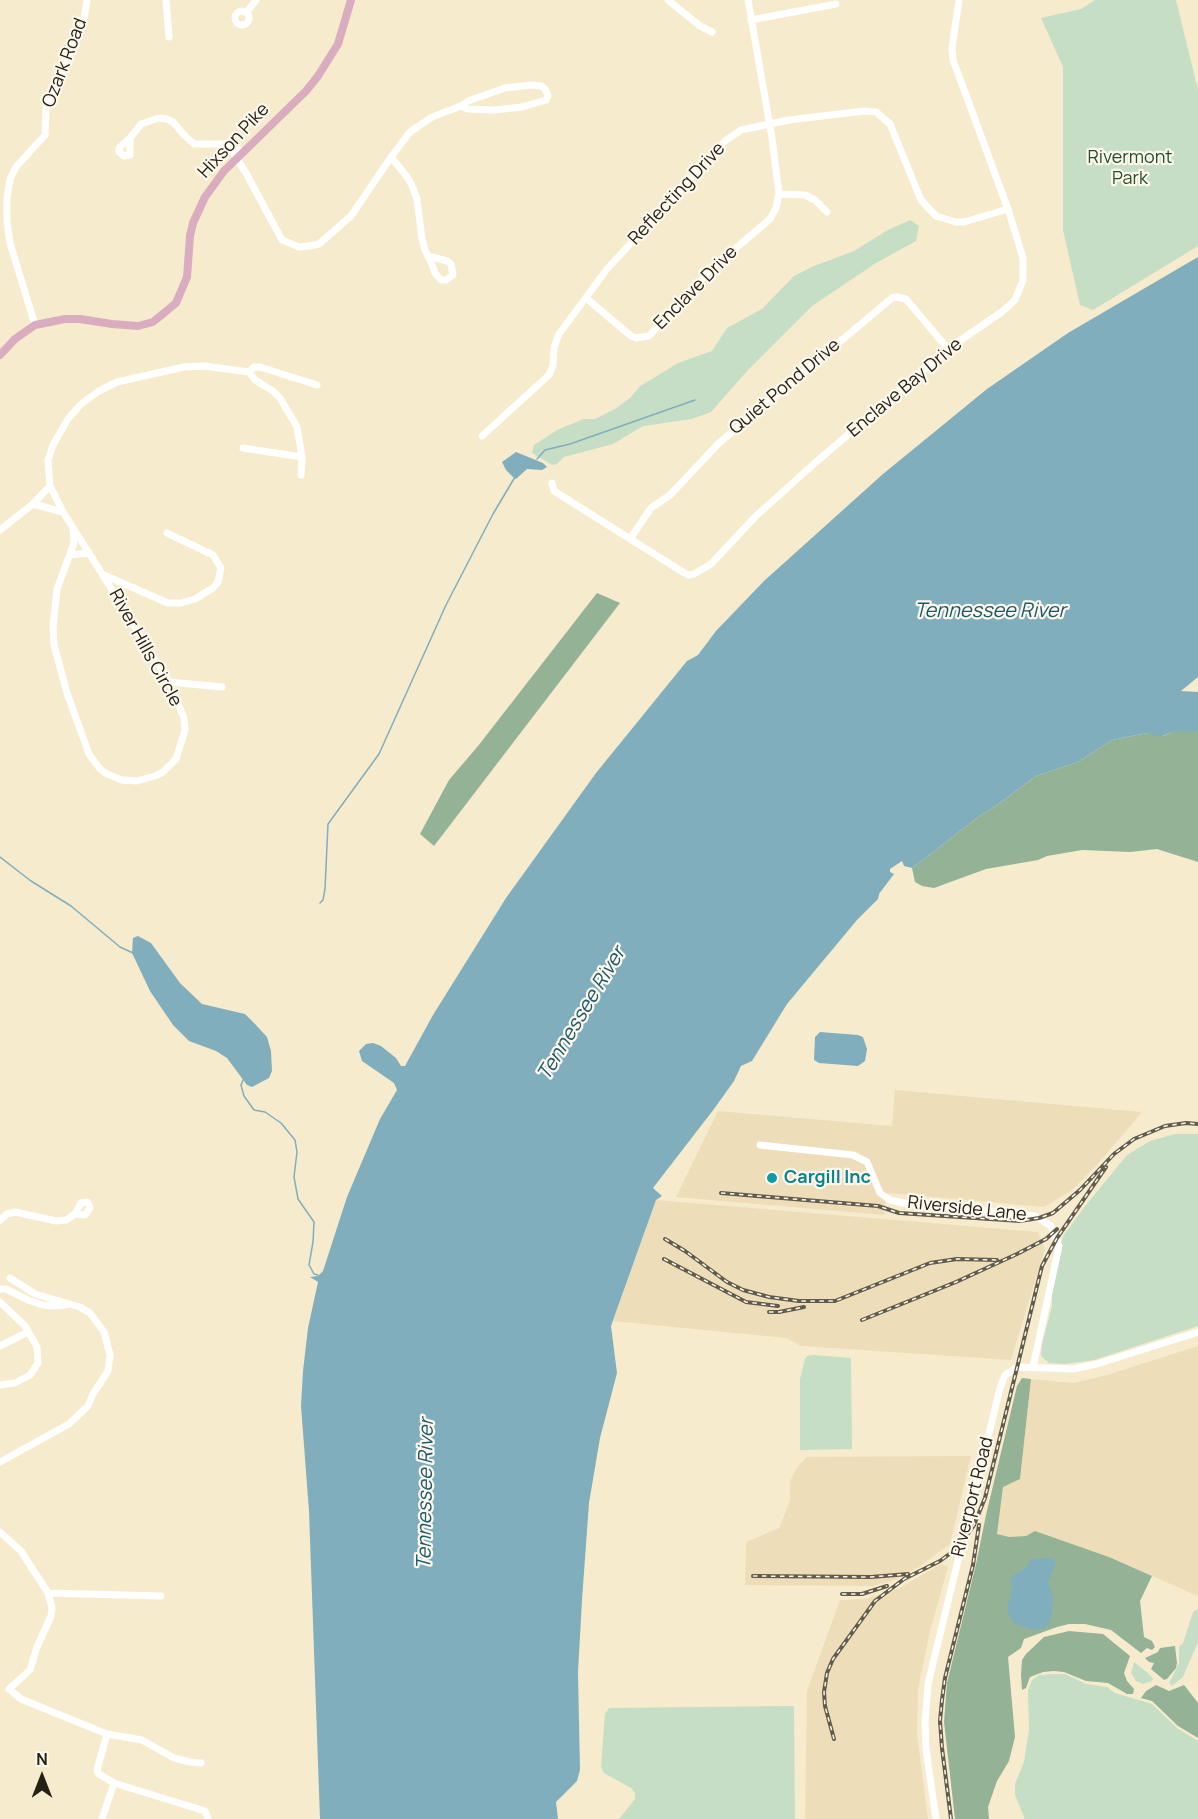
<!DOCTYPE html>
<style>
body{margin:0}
#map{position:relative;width:1198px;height:1819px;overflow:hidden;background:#f7ebcd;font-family:Manrope,sans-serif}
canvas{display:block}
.north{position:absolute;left:12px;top:1747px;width:60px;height:60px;-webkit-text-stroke:4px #fdf8ed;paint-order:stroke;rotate:0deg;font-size:16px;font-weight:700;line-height:24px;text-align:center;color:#242015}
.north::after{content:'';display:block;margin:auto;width:21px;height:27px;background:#242015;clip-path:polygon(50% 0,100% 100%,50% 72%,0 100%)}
</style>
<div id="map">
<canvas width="1198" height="1819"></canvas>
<div class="north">N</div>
</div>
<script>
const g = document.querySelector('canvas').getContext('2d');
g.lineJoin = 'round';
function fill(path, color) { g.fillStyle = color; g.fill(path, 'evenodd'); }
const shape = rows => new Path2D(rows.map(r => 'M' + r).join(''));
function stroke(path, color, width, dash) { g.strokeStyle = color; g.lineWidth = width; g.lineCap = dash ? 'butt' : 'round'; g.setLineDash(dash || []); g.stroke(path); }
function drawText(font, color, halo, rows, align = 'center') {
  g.font = font + ' Manrope,sans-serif'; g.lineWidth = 4.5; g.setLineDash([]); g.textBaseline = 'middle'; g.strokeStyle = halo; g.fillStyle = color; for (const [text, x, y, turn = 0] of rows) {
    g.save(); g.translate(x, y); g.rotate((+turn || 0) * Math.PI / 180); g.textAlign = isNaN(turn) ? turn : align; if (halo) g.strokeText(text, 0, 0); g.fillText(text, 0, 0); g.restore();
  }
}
fill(shape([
 [895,1090,1142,1112,1096,1166,1071,1191,1044,1207,886,1193,884,1215,676,1197,718,1111,892,1126],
 [656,1200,1038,1232,1045,1249,1011,1360,801,1346,786,1338,613,1321],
 [1198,1346,1198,1596,1109,1557,1035,1531,1026,1536,1009,1537,997,1534,1003,1486,1020,1479,1031,1379,1074,1383,1107,1375],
 [971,1456,950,1544,919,1567,895,1580,873,1586,745,1585,746,1542,779,1528,790,1501,790,1481,797,1467,807,1457],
 [941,1564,948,1567,930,1631,918,1690,917,1734,928,1819,805,1819,807,1691,840,1600,865,1599,898,1589]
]), '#eddeb9');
fill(shape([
 [1095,0,1176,0,1198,90,1198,246,1093,310,1080,305,1063,230,1063,67,1041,18,1081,9],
 [910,220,919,226,916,241,876,263,812,306,748,370,711,412,692,419,643,426,613,444,564,457,557,464,552,465,532,453,534,445,557,430,584,419,595,419,615,409,630,398,640,386,652,379,678,363,712,351,727,328,762,309,794,276,814,266,854,251,888,230],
 [1175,1134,1198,1134,1198,1326,1094,1360,1065,1364,1049,1363,1041,1356,1042,1344,1052,1306,1052,1292,1063,1236,1086,1205,1127,1155,1150,1141],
 [814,1355,851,1358,852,1449,800,1450,800,1379,805,1359,807,1356],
 [1198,1609,1198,1642,1183,1677,1172,1686,1169,1683,1179,1663,1179,1647,1183,1643,1193,1612],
 [1134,1662,1149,1674,1153,1679,1152,1681,1143,1684,1136,1681,1131,1673],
 [1054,1674,1065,1674,1086,1684,1107,1687,1115,1693,1152,1704,1177,1728,1198,1741,1198,1819,1025,1819,1015,1795,1015,1784,1024,1762,1029,1730,1028,1691,1032,1680,1039,1675],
 [794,1706,795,1819,619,1819,635,1799,635,1793,631,1788,604,1773,601,1767,605,1714,609,1708]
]), '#c5dec5');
fill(shape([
 [597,593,620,603,434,846,420,834,449,780,478,746],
 [1186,730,1198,731,1198,862,1157,849,1130,852,1082,850,1047,856,1038,860,986,869,934,888,922,886,915,882,912,868,981,815,993,808,1036,776,1078,762,1112,740,1147,733,1163,736,1172,732],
 [1022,1378,1031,1379,1020,1479,1003,1487,997,1534,1009,1537,1026,1536,1035,1531,1109,1557,1152,1576,1140,1601,1144,1637,1152,1641,1155,1647,1152,1650,1147,1648,1141,1653,1111,1630,1085,1624,1069,1624,1057,1627,1024,1639,1021,1648,1008,1657,1015,1737,1009,1761,997,1781,988,1807,989,1819,955,1819,944,1722,947,1683,976,1564,986,1515,1017,1386],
 [1069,1631,1103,1634,1130,1656,1124,1673,1127,1681,1134,1689,1133,1694,1127,1694,1108,1683,1086,1681,1064,1672,1054,1671,1043,1672,1030,1677,1026,1688,1022,1690,1021,1675,1022,1660,1026,1654,1044,1637],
 [1175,1646,1177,1663,1176,1668,1167,1679,1164,1680,1151,1669,1154,1663,1149,1662,1145,1658,1158,1652,1160,1648],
 [1156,1685,1169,1691,1184,1685,1188,1690,1198,1703,1198,1738,1178,1726,1152,1701,1141,1698,1146,1691]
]), '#94b295');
fill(shape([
 [1198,257,1198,677,1181,691,1198,692,1198,731,1172,732,1160,737,1147,733,1112,740,1078,762,1036,776,993,808,981,815,912,868,904,866,902,861,890,869,890,872,894,874,879,894,878,899,857,920,787,1004,752,1061,741,1066,734,1081,714,1109,653,1188,662,1196,656,1200,611,1326,617,1373,600,1438,589,1503,582,1600,578,1672,580,1770,577,1781,556,1802,558,1819,320,1819,309,1511,301,1406,303,1371,308,1328,318,1282,310,1277,318,1276,323,1271,347,1197,380,1119,397,1090,394,1083,362,1061,359,1051,366,1044,373,1043,381,1046,396,1058,401,1066,405,1066,433,1015,506,898,596,773,687,661,698,655,716,631,764,581,883,474,987,389,1068,333],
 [516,452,543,463,547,467,542,470,527,469,516,479,513,477,506,470,502,462],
 [138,936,151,943,180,983,202,1004,245,1014,255,1024,267,1037,271,1051,272,1071,269,1078,252,1087,247,1085,227,1058,216,1051,189,1041,173,1025,150,991,132,953,133,938],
 [820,1032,858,1035,863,1037,867,1049,865,1061,858,1066,819,1063,814,1060,815,1037],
 [1042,1558,1053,1559,1056,1562,1048,1583,1053,1597,1052,1612,1049,1623,1045,1628,1035,1630,1015,1624,1010,1618,1007,1608,1012,1592,1011,1579,1015,1574,1025,1569,1031,1560]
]), '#81aebd');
stroke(shape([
 [537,459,545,450,570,444,695,400],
 [0,857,31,881,71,906,120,947,133,953],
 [320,903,323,900,325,889,328,824,379,754,446,605,493,514,515,477],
 [244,1078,241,1085,244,1096,254,1110,265,1112,281,1123,295,1140,297,1152,294,1177,298,1199,314,1222,313,1242,309,1265,314,1274,318,1275]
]), '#81aebd', 1.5);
stroke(shape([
 [166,0,169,37],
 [668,0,700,26,712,32],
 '235 18a7 7 0 1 1 14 0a7 7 0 1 1-14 0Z',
 [246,13,256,0],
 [751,20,836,4],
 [531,85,541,86,545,89,548,96,546,100,522,107,494,110,468,109,461,106,468,101,505,88,531,85],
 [130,138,119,148,119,152,124,156,130,155,130,138,141,124,159,118,167,119,173,122,184,135,194,144,230,144,242,152],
 [222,145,232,151,246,173,282,240,299,247,309,246,319,244,351,216,391,157,410,132,432,117,461,106],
 [391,157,408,178,413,188,417,199,422,239,425,250,431,262,435,273,441,280,446,280,453,275,451,264,447,261,428,256],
 [779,194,805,195,815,200,827,212],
 [586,298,631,336,636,338,649,336,709,271,770,219,776,208,779,194,772,138,748,0],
 [35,325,10,243,7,222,7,198,10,179,16,167,45,135,46,109,73,49,84,19,87,0],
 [249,372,254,367,260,367,317,385],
 [482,436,549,375,553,366,554,347,559,334,607,269,725,141,741,130,789,120,864,111,876,112,890,124,921,200,936,216,956,222,964,222,1008,209],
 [243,448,302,457],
 [552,483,554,491,678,569,688,575,694,574,711,564,756,516,816,462,948,349,1003,311,1015,300,1023,280,1023,258,1008,209,953,60,952,48,959,0],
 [50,486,63,512],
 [33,504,63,512,89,553],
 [0,530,33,504,50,486,48,460,53,445,68,419,81,404,99,391,117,382,184,367,204,366,249,372,255,380,273,391,280,398,297,427,302,457,301,475],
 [630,539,651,508,670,495,719,443,892,298,897,297,906,299,948,349],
 [70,555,89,553,169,682,184,718,185,730,176,759,163,772,155,776,137,781,122,780,107,774,100,769,89,754,67,693,54,645,53,626,57,589,74,543,73,528],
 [104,575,168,603,181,603,195,599,213,588,218,582,221,568,213,555,167,533],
 [169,682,222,687],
 [760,1145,853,1155,867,1162,880,1193,890,1200,903,1203,1035,1216,1051,1226,1059,1246,1033,1367],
 [0,1220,7,1214,15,1212,56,1221,66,1220,75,1214,85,1215,90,1208,89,1205,87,1202,81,1203,75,1214],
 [0,1289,6,1289,28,1300,43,1305,53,1306,66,1305],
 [0,1302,25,1326,37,1347,38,1363,30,1375,15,1383,0,1385],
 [0,1346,28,1332],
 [0,1462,69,1424,88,1406,93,1394,108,1371,110,1355,104,1332,90,1313,80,1307,35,1294,10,1278],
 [0,1532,21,1551,48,1593,52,1608,51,1616,37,1647,30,1670,9,1689,21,1699,107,1734,142,1740,174,1758,190,1762,201,1763],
 [48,1593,161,1596],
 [107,1734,98,1766,97,1771,99,1774,114,1783,205,1811,208,1819],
 [102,1819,114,1783],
 [936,1819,926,1749,925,1722,928,1684,1000,1388,1005,1375,1018,1367,1073,1369,1097,1364,1198,1332]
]), '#fff', 7);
stroke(shape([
 [0,355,15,339,35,325,65,319,80,319,112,324,138,326,153,322,176,303,187,277,190,236,193,223,205,197,224,171,306,91,318,76,338,44,351,0]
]), '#d9acbf', 8);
const rail = shape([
 [721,1193,878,1206,899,1213,1020,1221,1039,1218,1053,1213,1080,1190,1114,1154,1134,1139,1165,1126,1186,1123,1198,1124],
 [665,1239,685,1251,727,1282,743,1290,769,1297,799,1301,835,1301,930,1263,957,1259,997,1260],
 [664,1259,746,1302,778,1306],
 [769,1312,779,1312,804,1307],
 [862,1320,956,1282,1017,1254,1046,1239,1057,1229],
 [753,1576,871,1577,908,1574],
 [842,1594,862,1594,887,1586],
 [834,1739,825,1706,824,1692,827,1673,833,1659,875,1601,904,1579,940,1561,952,1552,962,1542,974,1525,985,1498,1042,1266,1057,1238,1106,1167],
 [951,1819,942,1748,940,1721,942,1700,945,1678,973,1565,979,1525]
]);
stroke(rail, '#615b4b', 4);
stroke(rail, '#fdf8ed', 1.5, [4.5]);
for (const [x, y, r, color] of [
 [772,1178,6,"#0f9aa8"]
]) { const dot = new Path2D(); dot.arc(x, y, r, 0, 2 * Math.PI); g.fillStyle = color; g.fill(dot); stroke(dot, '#fdf8ed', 2); }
drawText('18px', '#242015', '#fdf8ed', [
 ["Ozark Road",65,63,-69],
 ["Hixson Pike",234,141,-47],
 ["Reflecting Drive",677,194,-47],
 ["Enclave Drive",696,288,-45],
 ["Quiet Pond Drive",785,387,-40],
 ["Enclave Bay Drive",905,388,-40],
 ["River Hills Circle",145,648,61],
 ["Riverside Lane",967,1209,6],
 ["Riverport Road",973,1497,-76]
]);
drawText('18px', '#245028', '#fdf8ed', [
 ["Rivermont",1130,158],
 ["Park",1130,179]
]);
drawText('bold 18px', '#0d838f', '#fdf8ed', [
 ["Cargill Inc",784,1178]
], 'left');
drawText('italic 20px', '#1d5869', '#fdf8ed', [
 ["Tennessee River",990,611],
 ["Tennessee River",582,1014,-59],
 ["Tennessee River",426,1494,-89]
]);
</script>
